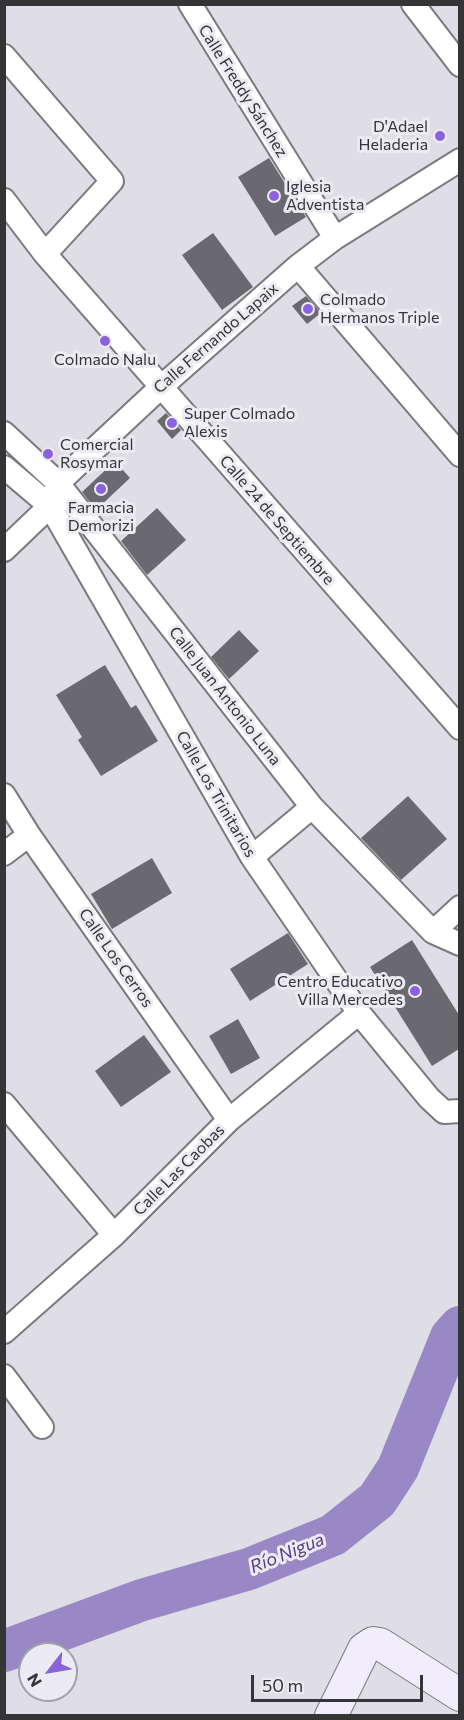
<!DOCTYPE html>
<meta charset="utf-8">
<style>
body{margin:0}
#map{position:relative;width:464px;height:1720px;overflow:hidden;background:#dfdde5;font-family:Commissioner,sans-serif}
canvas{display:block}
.frame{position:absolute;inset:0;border:6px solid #353437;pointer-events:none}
.north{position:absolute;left:18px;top:1642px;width:60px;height:60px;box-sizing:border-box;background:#eceaf3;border:2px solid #a3a1a8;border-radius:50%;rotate:239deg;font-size:16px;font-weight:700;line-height:24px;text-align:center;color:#353437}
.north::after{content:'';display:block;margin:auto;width:21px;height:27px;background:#8c62dc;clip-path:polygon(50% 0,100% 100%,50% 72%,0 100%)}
.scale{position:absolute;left:251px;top:1675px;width:172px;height:27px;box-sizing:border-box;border:3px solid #353437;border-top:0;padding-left:8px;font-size:18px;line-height:21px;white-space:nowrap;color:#353437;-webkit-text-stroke:4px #eceaf3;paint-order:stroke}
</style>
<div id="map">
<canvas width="464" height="1720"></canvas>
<div class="frame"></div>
<div class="north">N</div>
<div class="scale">50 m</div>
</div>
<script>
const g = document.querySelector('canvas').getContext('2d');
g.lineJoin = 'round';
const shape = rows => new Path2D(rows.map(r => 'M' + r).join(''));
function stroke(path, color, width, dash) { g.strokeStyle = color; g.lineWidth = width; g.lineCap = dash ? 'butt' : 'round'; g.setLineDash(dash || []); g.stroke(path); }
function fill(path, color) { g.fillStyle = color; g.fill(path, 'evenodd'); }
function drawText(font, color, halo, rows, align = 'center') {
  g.font = font + ' Commissioner,sans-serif'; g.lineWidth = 6; g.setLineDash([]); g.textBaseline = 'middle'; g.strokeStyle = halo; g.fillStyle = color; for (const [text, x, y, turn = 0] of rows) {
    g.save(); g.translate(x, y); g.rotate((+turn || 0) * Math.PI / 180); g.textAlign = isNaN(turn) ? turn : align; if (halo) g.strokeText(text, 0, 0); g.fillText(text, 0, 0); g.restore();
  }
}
stroke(shape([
 [4,1651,142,1600,249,1569,333,1535,377,1500,398,1468,451,1337,460,1327]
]), '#9888c5', 42);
fill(shape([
 [269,158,306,217,275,236,238,177],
 [213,233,253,287,222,310,182,255],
 [306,296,321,313,307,324,292,306],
 [166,413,181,430,172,439,157,421],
 [115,461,130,478,96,510,82,492],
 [157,508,186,540,147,575,121,541],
 [239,630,259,651,229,679,211,657],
 [105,665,131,708,136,705,158,741,101,776,78,740,82,737,56,695],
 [408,796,447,839,401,880,361,838],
 [152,858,172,893,112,929,91,894],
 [288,933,308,964,250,1001,230,969],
 [412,940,459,1015,459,1049,432,1066,370,967],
 [238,1019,260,1058,231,1074,209,1036],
 [144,1035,171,1072,121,1107,95,1071]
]), '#6b6970');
const street = shape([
 [190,4,335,238],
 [413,4,460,65],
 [4,56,112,181,45,254],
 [4,200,45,254,460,728],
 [298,266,460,455],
 [4,433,58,483,312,807,433,932,460,944],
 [4,467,50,506,252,857,359,1013,429,1098,444,1112,460,1111],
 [4,550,50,506,58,483,161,387,298,266,335,238,460,160],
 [4,795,29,835,229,1120],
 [4,854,29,835],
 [252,857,312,807],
 [433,932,460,907],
 [4,1104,114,1235],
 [4,1332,114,1235,229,1120,359,1013],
 [4,1376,42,1427]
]);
const secondary = shape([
 [331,1716,364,1649,373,1643,380,1644,460,1695]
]);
stroke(street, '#7a7980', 26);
stroke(secondary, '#7a7980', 34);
stroke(street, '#fff', 22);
stroke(secondary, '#f1edfd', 32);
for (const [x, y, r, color] of [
 [440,136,6,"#8c62dc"],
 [274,196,6,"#8c62dc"],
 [308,309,6,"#8c62dc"],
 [105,341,6,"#8c62dc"],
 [172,423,6,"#8c62dc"],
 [48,454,6,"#8c62dc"],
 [101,489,6,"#8c62dc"],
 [415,991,6,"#8c62dc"]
]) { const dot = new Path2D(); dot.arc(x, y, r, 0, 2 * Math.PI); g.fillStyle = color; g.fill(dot); stroke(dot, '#eceaf3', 2); }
drawText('16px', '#353437', '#eceaf3', [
 ["Calle Freddy Sánchez",243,91,58],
 ["Calle Fernando Lapaix",216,338,-41],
 ["Calle 24 de Septiembre",277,520,49],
 ["Calle Juan Antonio Luna",225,696,52],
 ["Calle Los Trinitarios",216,794,60],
 ["Calle Los Cerros",116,958,55],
 ["Calle Las Caobas",179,1170,-45]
]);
drawText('16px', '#353437', '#eceaf3', [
 ["D'Adael",428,127,"right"],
 ["Heladeria",428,145,"right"],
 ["Iglesia",286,187],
 ["Adventista",286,205],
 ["Colmado",320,300],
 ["Hermanos Triple",320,318],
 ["Colmado Nalu",105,360,"center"],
 ["Super Colmado",184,414],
 ["Alexis",184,432],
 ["Comercial",60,445],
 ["Rosymar",60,463],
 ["Farmacia",101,508,"center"],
 ["Demorizi",101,526,"center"],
 ["Centro Educativo",403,982,"right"],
 ["Villa Mercedes",403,1000,"right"]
], 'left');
drawText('italic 18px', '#553c87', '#eceaf3', [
 ["Río Nigua",287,1553,-22]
]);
</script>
